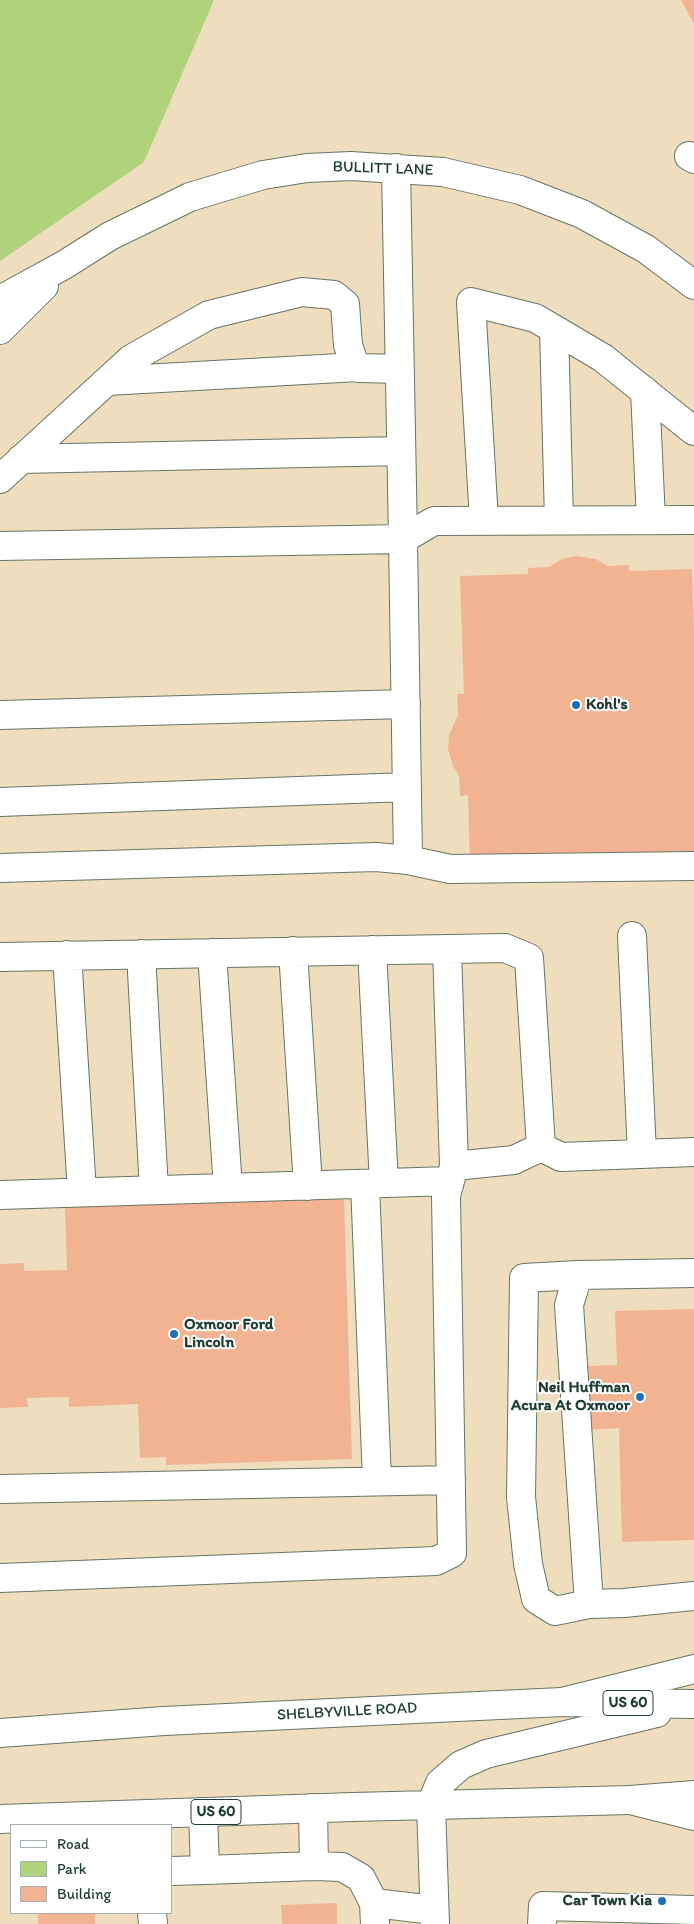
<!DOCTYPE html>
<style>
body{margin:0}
#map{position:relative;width:694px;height:1924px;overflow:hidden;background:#eedebe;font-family:Itim,sans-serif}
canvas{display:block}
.legend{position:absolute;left:10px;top:1824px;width:162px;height:90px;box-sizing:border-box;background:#fff;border:1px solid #a5b1ae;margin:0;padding:6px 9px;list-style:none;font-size:15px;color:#1f3d34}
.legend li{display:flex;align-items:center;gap:10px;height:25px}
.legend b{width:25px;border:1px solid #a5b1ae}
</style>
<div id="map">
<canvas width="694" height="1924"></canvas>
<ul class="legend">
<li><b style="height:6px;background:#fff"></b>Road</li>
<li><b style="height:14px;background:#b0d27a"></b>Park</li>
<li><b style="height:14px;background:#f2b392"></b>Building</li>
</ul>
</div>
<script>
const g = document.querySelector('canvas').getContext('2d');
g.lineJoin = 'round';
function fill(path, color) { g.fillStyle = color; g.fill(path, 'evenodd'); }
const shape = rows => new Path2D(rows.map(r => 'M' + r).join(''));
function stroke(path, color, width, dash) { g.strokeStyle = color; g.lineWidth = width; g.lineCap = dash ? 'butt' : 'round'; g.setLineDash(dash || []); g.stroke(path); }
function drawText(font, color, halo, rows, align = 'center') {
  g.font = font + ' Itim,sans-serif'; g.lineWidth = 4; g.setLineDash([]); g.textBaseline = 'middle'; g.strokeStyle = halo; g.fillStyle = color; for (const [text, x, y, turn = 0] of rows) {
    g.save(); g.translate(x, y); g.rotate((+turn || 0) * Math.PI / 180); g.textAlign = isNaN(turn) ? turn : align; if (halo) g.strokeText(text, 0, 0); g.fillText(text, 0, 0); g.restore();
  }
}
fill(shape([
 [0,0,214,0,144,162,0,261]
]), '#b0d27a');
fill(shape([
 [681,0,694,0,694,24],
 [576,556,596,559,608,566,629,565,629,571,692,569,694,630,694,855,470,862,468,795,460,796,459,776,453,766,448,749,449,735,458,715,457,694,464,694,460,576,528,574,528,568,549,567,562,559],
 [344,1198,352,1459,166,1465,166,1457,140,1458,138,1404,69,1407,69,1397,27,1398,28,1407,0,1408,0,1264,24,1263,24,1271,67,1270,65,1207],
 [694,1309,694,1540,622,1542,619,1428,587,1430,585,1366,617,1365,615,1311],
 [337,1903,337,1924,282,1924,281,1905],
 [38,1913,95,1913,95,1924,38,1924]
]), '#f2b392');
const minor = shape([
 [689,156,694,159],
 [0,300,64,265,110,236,190,197,263,175,307,168,351,166,443,172,520,190,582,214,646,249,694,285],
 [554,329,559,520],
 [0,330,44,286],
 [107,381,358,367],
 [645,391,651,520],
 [21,459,401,451],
 [0,479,131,359,209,315,302,292,334,295,345,304,348,345,353,360,359,368,400,369],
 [484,521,471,302,535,318,554,329,603,358,694,431],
 [0,546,403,539,396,168],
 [0,715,406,704],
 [0,802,407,787],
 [408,860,403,539,434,521,694,520],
 [0,868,376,857,408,860,450,869,694,866],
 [632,936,642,1154],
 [447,949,454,1166],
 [372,950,384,1183],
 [293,951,308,1186],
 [212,953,228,1188],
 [141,954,154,1190],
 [67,955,82,1192],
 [0,957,505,948,529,958,541,1147,514,1160,454,1166,446,1196,452,1553,436,1561,0,1578],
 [541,1147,561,1157,694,1152],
 [365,1184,377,1481],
 [0,1195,450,1181],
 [694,1273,578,1275,569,1305,589,1604,624,1603,694,1596],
 [578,1275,524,1278,521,1497,528,1564,536,1599,555,1611,589,1604],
 [0,1489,451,1480],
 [203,1812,205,1870,314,1866,313,1808],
 [314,1866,342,1867,361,1878,374,1903,375,1924],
 [171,1871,205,1870],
 [374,1903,434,1910],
 [152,1913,153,1924],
 [542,1924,543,1906,694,1910]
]);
const major = shape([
 [0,1733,164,1721,562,1702,694,1704],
 [0,1819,353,1807,630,1800,694,1795],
 [435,1924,431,1805,440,1783,461,1765,486,1754,657,1713]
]);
const highway = shape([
 [562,1702,694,1669],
 [630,1800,694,1816]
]);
stroke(minor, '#677564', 30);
stroke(major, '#677564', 30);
stroke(highway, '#677564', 30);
stroke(minor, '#fff', 28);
stroke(major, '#fff', 28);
stroke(highway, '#fff', 28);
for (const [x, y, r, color] of [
 [576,705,5,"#1f6fb2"],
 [174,1334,5,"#1f6fb2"],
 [640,1397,5,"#1f6fb2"],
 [662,1901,5,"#1f6fb2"]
]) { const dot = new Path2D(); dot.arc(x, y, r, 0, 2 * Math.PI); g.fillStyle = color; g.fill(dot); stroke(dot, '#fff', 2); }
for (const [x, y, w] of [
 [628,1703,50],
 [216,1812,50]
]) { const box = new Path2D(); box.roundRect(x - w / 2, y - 12.5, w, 25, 4); g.fillStyle = '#fff'; g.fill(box); stroke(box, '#1f3d34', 1); }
drawText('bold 15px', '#1f3d34', null, [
 ["US 60",628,1703],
 ["US 60",216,1812]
]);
drawText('16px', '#1f3d34', '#fff', [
 ["BULLITT LANE",383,169,2],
 ["SHELBYVILLE ROAD",347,1712,-3]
]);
drawText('bold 16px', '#1f3d34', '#fff', [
 ["Kohl's",586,705],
 ["Oxmoor Ford",184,1325],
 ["Lincoln",184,1343],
 ["Neil Huffman",630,1388,"right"],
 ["Acura At Oxmoor",630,1406,"right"],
 ["Car Town Kia",652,1901,"right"]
], 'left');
</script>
